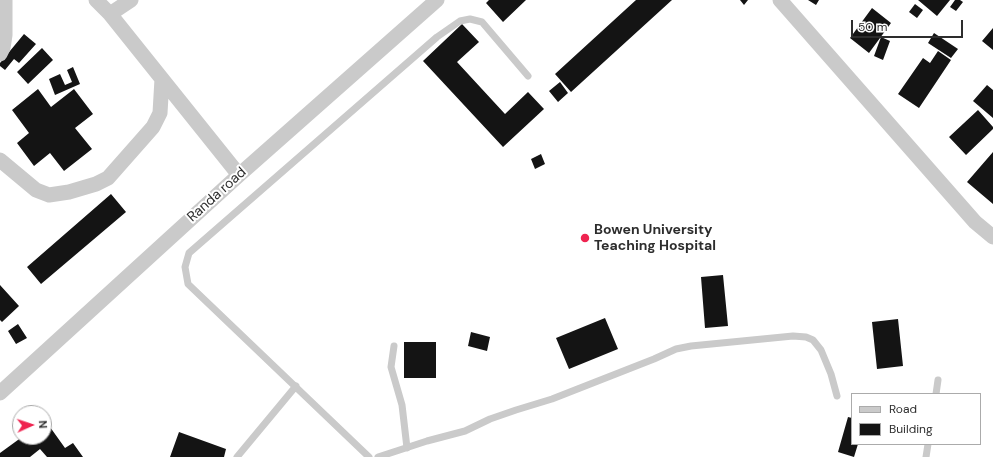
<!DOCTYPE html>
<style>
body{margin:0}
#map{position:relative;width:993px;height:457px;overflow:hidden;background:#fff;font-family:"DM Sans",sans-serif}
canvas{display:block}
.legend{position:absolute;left:851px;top:393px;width:130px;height:52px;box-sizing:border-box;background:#fff;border:1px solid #ababab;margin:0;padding:5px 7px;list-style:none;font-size:12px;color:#2d2d2d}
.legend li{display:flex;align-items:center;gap:8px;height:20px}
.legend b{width:20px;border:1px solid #ababab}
.north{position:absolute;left:12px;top:405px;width:40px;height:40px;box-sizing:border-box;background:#fff;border:1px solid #ababab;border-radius:50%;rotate:87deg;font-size:11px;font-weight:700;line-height:16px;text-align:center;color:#2d2d2d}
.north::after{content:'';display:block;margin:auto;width:14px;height:18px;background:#ef2450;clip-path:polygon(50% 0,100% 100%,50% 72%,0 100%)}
.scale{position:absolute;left:851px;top:20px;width:112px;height:18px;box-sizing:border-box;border:2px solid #2d2d2d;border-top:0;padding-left:5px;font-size:12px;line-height:14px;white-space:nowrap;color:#2d2d2d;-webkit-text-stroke:3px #fff;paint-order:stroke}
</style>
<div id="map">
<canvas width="993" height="457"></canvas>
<ul class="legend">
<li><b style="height:5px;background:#cacaca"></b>Road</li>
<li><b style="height:11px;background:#141414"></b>Building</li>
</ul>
<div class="north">N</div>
<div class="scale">50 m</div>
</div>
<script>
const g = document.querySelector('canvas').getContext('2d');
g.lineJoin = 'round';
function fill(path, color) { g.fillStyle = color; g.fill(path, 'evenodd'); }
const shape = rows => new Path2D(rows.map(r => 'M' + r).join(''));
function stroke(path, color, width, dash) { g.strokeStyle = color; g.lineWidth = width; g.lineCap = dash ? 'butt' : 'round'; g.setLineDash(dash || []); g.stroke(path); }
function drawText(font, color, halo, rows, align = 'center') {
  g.font = font + ' "DM Sans",sans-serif'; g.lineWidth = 4; g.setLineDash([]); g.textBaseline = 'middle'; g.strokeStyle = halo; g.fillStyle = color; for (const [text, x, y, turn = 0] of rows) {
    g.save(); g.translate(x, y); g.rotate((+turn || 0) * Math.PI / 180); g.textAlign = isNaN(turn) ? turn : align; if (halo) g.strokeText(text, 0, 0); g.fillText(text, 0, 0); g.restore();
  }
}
fill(shape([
 [489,0,526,0,503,22,486,3],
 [636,0,672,0,571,92,555,74],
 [740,0,748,0,744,5],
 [808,0,819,0,816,5],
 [918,0,950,0,937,16],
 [955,0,960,0,963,2,956,11,950,7],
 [915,4,923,10,917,18,909,12],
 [872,8,891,23,869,53,850,38],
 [462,24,479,42,457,62,505,114,528,92,544,109,503,147,423,61],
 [993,28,993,50,982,41],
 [934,33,958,49,951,58,928,43],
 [24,34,36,44,19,63,14,59,5,70,0,66,0,63],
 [881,37,890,41,883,60,874,56],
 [42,48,53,60,28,84,17,72],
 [938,51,951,60,919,108,898,94,923,58,930,63],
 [73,67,80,84,55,95,49,79,60,74,65,85,72,82,67,70],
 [560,82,568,93,558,102,549,91],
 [987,85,993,90,993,118,973,101],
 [38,89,51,107,74,89,93,114,75,128,92,149,64,171,50,153,34,166,17,143,29,133,12,110],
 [978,110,993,127,993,129,966,155,949,137],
 [993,152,993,204,967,182],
 [541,154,545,164,535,169,531,159],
 [111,194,126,212,41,284,27,267],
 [723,275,728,326,705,328,701,277],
 [0,285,19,306,2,322,0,320],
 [605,318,618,349,569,369,556,338],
 [898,319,903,366,877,369,872,322],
 [18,324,27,338,16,344,8,331],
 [471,332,490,337,487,351,468,346],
 [404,342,436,342,436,378,404,378],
 [848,417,852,418,852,444,858,444,854,457,838,452],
 [45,420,65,448,73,443,83,457,47,457,40,449,30,457,0,457,0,453,22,437,44,437,44,422],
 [179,432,226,449,224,457,170,457]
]), '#141414');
stroke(shape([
 [394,346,391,367,402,405,407,448],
 [936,394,938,380],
 [237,457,296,386],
 [369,457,188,284,185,267,189,253,437,37,460,21,470,19,482,22,528,76],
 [378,457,427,441,465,431,490,419,516,410,552,399,654,359,676,349,691,346,793,336,806,337,813,340,821,350,831,374,837,396],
 [926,457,928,444]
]), '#cacaca', 7);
stroke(shape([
 [96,0,110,14,239,175],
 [780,0,975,222,993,237],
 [110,14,131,0],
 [0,54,3,48,5,35,5,0],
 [0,160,36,190,49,195,69,192,96,184,108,178,153,127,160,113,162,79],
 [0,393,239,175,437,0]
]), '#cacaca', 15);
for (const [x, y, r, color] of [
 [585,238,5,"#ef2450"]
]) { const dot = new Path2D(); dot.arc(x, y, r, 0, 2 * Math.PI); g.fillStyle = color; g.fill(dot); stroke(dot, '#fff', 1.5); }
drawText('14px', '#2d2d2d', '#fff', [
 ["Randa road",217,195,-42]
]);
drawText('bold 14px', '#2d2d2d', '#fff', [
 ["Bowen University",594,230],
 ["Teaching Hospital",594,246]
], 'left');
</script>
